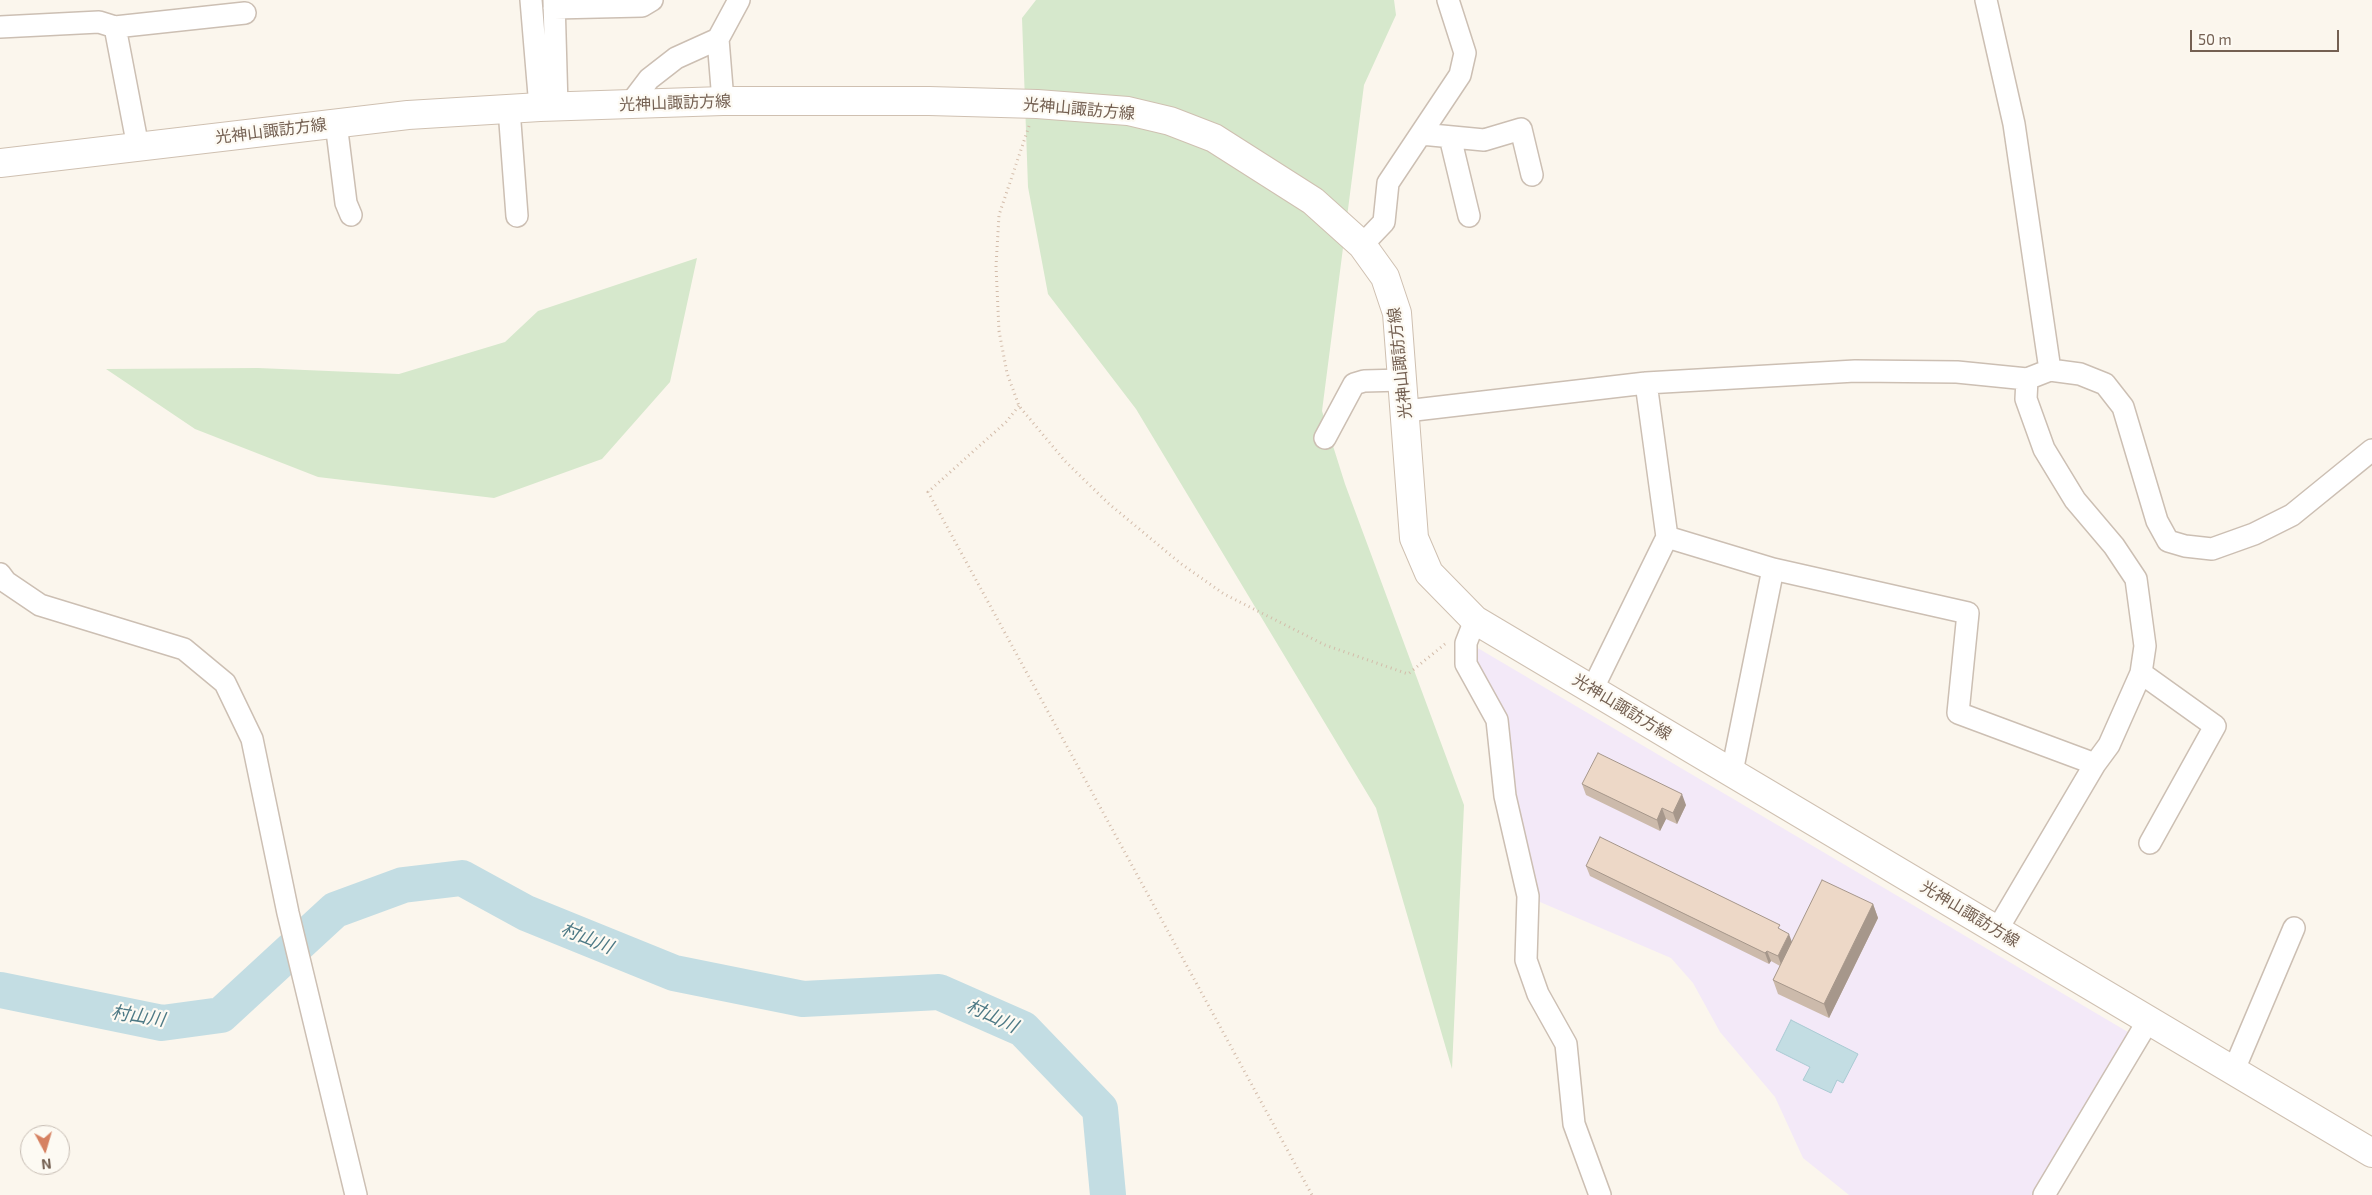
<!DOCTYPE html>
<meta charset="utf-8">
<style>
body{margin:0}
#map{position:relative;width:2372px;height:1195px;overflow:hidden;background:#fbf6ed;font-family:"Exo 2",sans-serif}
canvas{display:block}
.north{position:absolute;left:20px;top:1125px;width:50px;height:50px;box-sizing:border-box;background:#fdfaf3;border:1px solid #c6bcb3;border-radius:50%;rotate:174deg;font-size:14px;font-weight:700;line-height:20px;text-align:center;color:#746052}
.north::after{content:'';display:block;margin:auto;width:18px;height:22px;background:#d68161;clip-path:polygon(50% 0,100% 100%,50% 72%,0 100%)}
.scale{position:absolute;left:2190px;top:30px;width:149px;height:22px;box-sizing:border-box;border:2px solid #746052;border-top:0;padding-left:6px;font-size:15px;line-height:18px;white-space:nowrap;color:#746052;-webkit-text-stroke:4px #fdfaf3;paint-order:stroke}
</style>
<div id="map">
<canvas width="2372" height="1195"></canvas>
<div class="north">N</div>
<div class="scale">50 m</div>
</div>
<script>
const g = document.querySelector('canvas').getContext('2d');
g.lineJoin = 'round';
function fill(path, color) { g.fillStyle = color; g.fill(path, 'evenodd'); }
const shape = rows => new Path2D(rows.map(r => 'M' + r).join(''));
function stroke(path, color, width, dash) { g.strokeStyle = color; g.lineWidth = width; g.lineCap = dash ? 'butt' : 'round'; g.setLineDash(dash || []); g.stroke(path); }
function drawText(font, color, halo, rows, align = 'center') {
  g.font = font + ' "Exo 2","Noto Sans JP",sans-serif'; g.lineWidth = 4.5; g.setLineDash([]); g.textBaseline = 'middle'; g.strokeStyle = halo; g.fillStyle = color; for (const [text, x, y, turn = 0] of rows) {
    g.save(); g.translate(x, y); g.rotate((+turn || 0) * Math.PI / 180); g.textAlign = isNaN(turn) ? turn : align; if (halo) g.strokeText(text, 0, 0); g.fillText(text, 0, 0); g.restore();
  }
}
fill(shape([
 [1476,647,2133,1035,2034,1195,1849,1195,1803,1158,1775,1097,1720,1032,1693,983,1671,958,1533,899,1476,671]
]), '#f3e9f8');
fill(shape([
 [1036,0,1394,0,1396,15,1364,85,1322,411,1345,484,1464,805,1452,1069,1376,808,1136,409,1048,294,1028,187,1022,18],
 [697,258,670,382,602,459,494,498,318,477,195,429,106,369,258,368,399,374,505,342,538,311]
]), '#d6e8cc');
const water = shape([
 [1791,1020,1858,1054,1843,1083,1837,1080,1831,1093,1803,1080,1810,1067,1776,1050,1791,1020]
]);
fill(water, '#c3dde3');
stroke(water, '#aacbd4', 1);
stroke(shape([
 [0,990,162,1023,221,1015,335,910,403,885,462,878,526,913,674,973,803,999,939,992,1023,1029,1100,1109,1108,1195]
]), '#c3dde3', 36);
const street = shape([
 [531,0,540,107],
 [554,0,557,106],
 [1986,0,2014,124,2050,370],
 [554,8,642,6,652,0],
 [0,27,99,22,115,27,138,147],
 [115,27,245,13],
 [723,101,718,39,739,0],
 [630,104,649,79,676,58,718,39],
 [509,109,517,216],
 [336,123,346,203,351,215],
 [1421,134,1484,140,1521,129,1532,175],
 [1450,137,1469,216],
 [1362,245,1384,222,1388,183,1460,75,1465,53,1448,0],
 [1646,383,1667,537,1773,569,1732,772],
 [1406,411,1646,383,1855,371,1957,372,2027,379,2050,370,2080,374,2105,384,2123,407,2157,521,2168,541,2185,546,2212,549,2254,534,2292,515,2372,450],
 [1325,438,1354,384,1364,381,1403,380],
 [1773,569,1968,613,1958,713,2095,764],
 [0,574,6,582,40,605,184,649,225,683,252,739,288,913,356,1195],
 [1475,620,1466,643,1466,664,1497,720,1505,796,1528,896,1526,960,1538,994,1566,1044,1574,1124,1600,1195],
 [2141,673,2215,726,2150,843],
 [1592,690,1667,537],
 [1997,930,2095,764,2109,745,2141,673,2145,646,2136,579,2114,546,2075,500,2044,449,2026,399,2027,379],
 [2233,1072,2294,928],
 [2044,1195,2148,1021]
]);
const secondary = shape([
 [0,163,408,115,540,107,723,101,929,101,1037,104,1128,111,1170,121,1214,138,1313,201,1362,245,1385,277,1397,313,1414,538,1429,573,1475,620,2372,1153]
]);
stroke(street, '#ccbfb3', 24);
stroke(secondary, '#cfc0b1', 30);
stroke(shape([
 [1029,126,999,215,996,266,999,331,1007,373,1019,406,1065,461,1108,503,1180,563,1224,594,1325,645,1408,674,1445,644],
 [1019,406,1006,422,928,492,1312,1195]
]), '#d3bcaa', 3, [1, 4]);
stroke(street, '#fff', 21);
stroke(secondary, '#fff', 28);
fill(shape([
 [1582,784,1686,805,1677,824,1666,819,1660,831,1586,795],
 [1586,866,1781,930,1792,942,1873,904,1878,918,1829,1018,1778,994,1773,980,1780,966,1771,961,1769,964,1590,876]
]), '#ccbaab');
fill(shape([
 [1682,794,1686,805,1677,824,1673,813],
 [1662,808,1666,819,1660,831,1657,820],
 [1873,904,1878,918,1829,1018,1824,1004],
 [1789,934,1793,945,1782,967,1778,956],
 [1767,951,1771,961,1769,964,1765,953]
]), '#a6978b');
const building = shape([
 [1598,753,1682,794,1673,813,1662,808,1657,820,1582,784,1598,753],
 [1600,837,1780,925,1778,928,1789,934,1778,956,1767,951,1765,953,1586,866,1600,837],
 [1822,880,1873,904,1824,1004,1773,980,1822,880]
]);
fill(building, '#edd8c7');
stroke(building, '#a6978b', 1);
drawText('16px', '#746052', '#fdfaf3', [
 ["光神山諏訪方線",675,103,-2],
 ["光神山諏訪方線",1079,109,5],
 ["光神山諏訪方線",271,131,-7],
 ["光神山諏訪方線",1400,363,-96],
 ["光神山諏訪方線",1622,707,31],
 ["光神山諏訪方線",1970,914,31]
]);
drawText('italic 18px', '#4d7985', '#fdfaf3', [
 ["村山川",587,938,22],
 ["村山川",138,1016,9],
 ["村山川",992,1016,25]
]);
</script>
